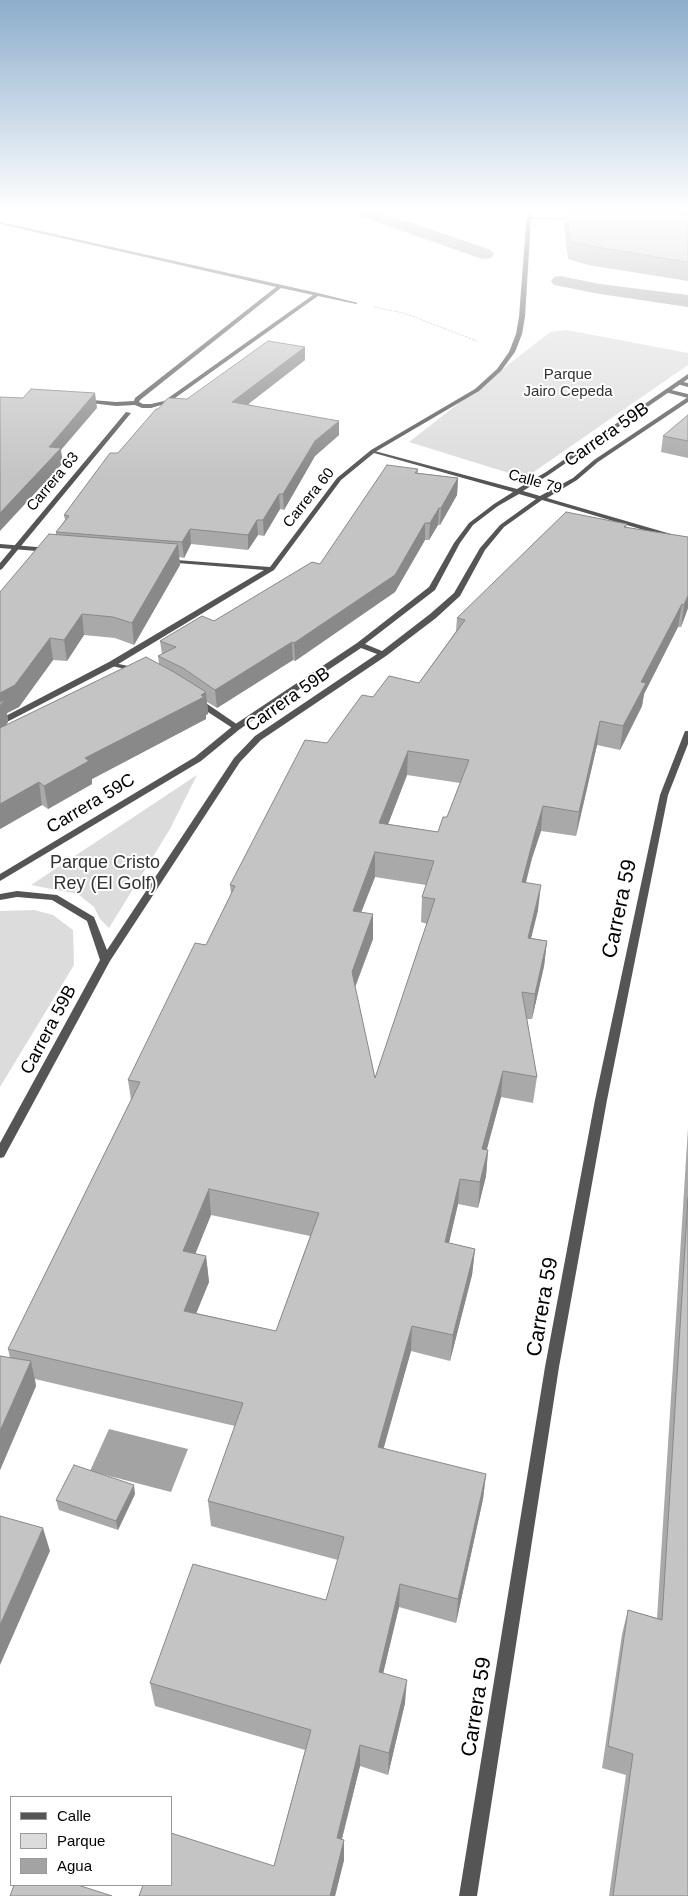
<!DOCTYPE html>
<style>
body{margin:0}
#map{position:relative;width:688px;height:1896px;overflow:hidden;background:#fff;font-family:Helvetica,sans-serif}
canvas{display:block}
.legend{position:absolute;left:10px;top:1796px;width:162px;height:90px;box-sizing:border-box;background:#fff;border:1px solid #999;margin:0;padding:6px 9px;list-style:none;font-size:15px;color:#000}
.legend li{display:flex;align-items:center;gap:10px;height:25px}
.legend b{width:25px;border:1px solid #999}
</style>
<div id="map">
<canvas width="688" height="1896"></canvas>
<ul class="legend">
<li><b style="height:6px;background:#555"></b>Calle</li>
<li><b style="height:14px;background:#dcdcdc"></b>Parque</li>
<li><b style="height:14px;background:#a3a3a3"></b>Agua</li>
</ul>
</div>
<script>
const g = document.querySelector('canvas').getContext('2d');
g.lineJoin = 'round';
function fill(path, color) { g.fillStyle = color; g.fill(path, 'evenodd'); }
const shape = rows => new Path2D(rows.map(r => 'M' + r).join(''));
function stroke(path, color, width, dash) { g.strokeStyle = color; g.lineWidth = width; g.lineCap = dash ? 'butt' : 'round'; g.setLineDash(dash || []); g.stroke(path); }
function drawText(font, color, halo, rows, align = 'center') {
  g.font = font + ' Helvetica,sans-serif'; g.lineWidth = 4; g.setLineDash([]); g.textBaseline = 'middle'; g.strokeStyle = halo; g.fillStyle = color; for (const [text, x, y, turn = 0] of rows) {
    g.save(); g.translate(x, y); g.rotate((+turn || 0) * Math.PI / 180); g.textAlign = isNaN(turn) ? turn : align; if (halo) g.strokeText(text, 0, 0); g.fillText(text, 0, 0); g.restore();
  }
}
fill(shape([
 [567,330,688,353,688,365,525,478,409,442,550,332],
 [197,775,170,829,109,928,100,919,94,907,78,894,31,885],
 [34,910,53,915,73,930,74,965,0,1087,0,911]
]), '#dcdcdc');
fill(shape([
 [109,1429,188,1449,171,1492,90,1471]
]), '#a3a3a3');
fill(shape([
 [355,212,380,212,491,250,494,254,491,258,485,259,479,258,357,215,355,212],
 [560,276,600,284,688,295,688,307,600,294,554,285,551,281,554,277,560,276]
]), '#a3a3a3');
stroke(shape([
 [374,307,404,313,477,341]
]), '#777', 1, [0.5, 1]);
fill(shape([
 [109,662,138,668,142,670,138,672,112,666,109,666,109,662],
 [194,699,200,699,241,727,240,729,234,729,194,703,194,699]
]), '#555');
fill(shape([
 [527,212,531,212,531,217,579,219,577,220,531,219,525,317,522,334,515,352,501,371,479,391,375,452,371,452,371,450,475,389,497,369,509,352,516,334,519,317,527,212],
 [0,222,318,293,358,303,356,304,318,296,168,403,151,408,142,408,135,405,116,406,82,402,80,401,80,399,116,402,134,401,135,398,276,287,0,224,0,222],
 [281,288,313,295,164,401,151,404,143,404,139,402,140,400,281,288],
 [679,381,688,383,688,387,677,384,677,382,679,381],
 [667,389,688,394,688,398,665,392,665,390,667,389],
 [126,412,131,413,2,569,0,570,0,563,126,412],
 [685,731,688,731,688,744,668,795,607,1100,559,1367,477,1896,459,1896,545,1367,595,1100,660,795,685,731]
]), '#555');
fill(shape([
 [688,374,688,379,550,474,523,491,540,496,573,478,594,460,688,397,688,402,598,462,577,480,547,498,688,539,688,543,542,500,504,527,485,550,460,596,436,618,386,656,261,740,240,762,110,961,4,1157,0,1158,0,1143,100,960,87,921,52,900,17,897,0,900,0,894,17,891,57,895,94,917,107,950,234,758,255,736,377,654,361,648,240,729,201,761,0,881,0,874,195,757,234,725,357,643,429,587,454,543,469,523,494,504,513,492,374,453,341,480,274,570,115,666,3,724,0,724,0,719,109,662,264,570,165,562,163,561,163,559,270,567,337,478,371,450,517,489,546,472,688,374],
 [519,494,536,499,500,525,480,548,454,593,430,614,382,651,365,644,435,590,460,543,473,525,498,506,519,494],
 [0,544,49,548,52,550,49,552,0,548,0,544]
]), '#555');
fill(shape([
 [565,212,688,212,688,281,588,265,568,259,564,224],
 [305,347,305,360,248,404,339,435,315,456,284,510,280,509,264,536,258,535,248,550,191,544,184,558,179,557,180,565,134,645,115,638,84,635,67,661,53,660,19,707,7,713,8,722,6,726,159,664,158,656,162,654,160,641,214,621,320,564,418,469,418,473,458,478,457,495,440,525,438,525,429,540,425,540,395,592,295,661,293,660,217,708,207,702,208,714,206,715,206,719,92,779,92,784,48,809,42,805,0,829,0,592,56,534,56,532,65,520,64,515,118,453,158,409,187,399],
 [688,415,688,458,661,452,663,436],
 [627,524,626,528,688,608,681,627,678,627,644,694,642,706,620,750,597,745,576,836,541,831,532,858,526,883,538,910,531,938,547,941,544,966,532,1019,527,1019,537,1077,533,1103,501,1097,486,1150,488,1150,486,1176,478,1208,458,1204,449,1243,475,1249,472,1275,450,1361,411,1351,383,1449,486,1474,483,1499,456,1623,399,1607,383,1673,405,1703,388,1775,360,1766,342,1839,344,1860,335,1896,139,1896,274,1866,305,1750,155,1706,150,1683,326,1600,338,1560,211,1526,208,1501,235,1426,35,1379,36,1386,0,1470,0,1356,10,1358,8,1349,131,1100,128,1080,206,945,231,894,230,885,327,743,373,697,419,683,456,631,457,618],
 [407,775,460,783,447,817,438,832,388,824],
 [375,877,426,885,422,897,421,922,427,924,375,1078,355,988,373,939,361,912],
 [211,1215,310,1236,276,1331,196,1313,209,1282,206,1256,195,1254],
 [688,1128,688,1896,609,1896,626,1775,602,1768,622,1634,628,1610,657,1618],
 [135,1494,118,1530,59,1510,56,1500]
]), '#a9a9a9');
fill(shape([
 [305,347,305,360,233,416,232,402],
 [95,393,97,408,61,450,63,463,0,531,0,513,49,447],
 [339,421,339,435,315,456,284,510,283,494,315,441],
 [458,478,457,495,440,525,441,508],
 [279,494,280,509,264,536,263,520],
 [439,508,438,525,429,540,430,523],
 [257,520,258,535,248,550,248,535],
 [425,523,425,540,395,592,295,661,294,643],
 [190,529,191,544,184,558,182,542],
 [178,544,180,565,134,645,132,623],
 [688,595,688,608,681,627,684,605],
 [682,604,678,627,644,694,642,706,620,750,623,726,641,682],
 [82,614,84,635,67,661,64,640],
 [50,638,53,660,19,707,7,713,8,722,0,733,0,693],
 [292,642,293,660,217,708,215,690],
 [206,692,208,714,206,715,206,719,92,779,92,784,48,809,44,786,85,758],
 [600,721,597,745,576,836,579,812],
 [408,751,407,775,379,848,379,823],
 [39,782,42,805,0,829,0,804],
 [543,806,541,831,532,858,519,907,522,882,535,833],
 [375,852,375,877,352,936,353,911],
 [541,885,538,910,525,963,528,938],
 [373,914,373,939,351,997,352,972],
 [547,941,544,966,532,1019,535,994],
 [503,1071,501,1097,480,1175,482,1149],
 [488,1150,486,1176,478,1208,480,1182],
 [460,1179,458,1204,443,1268,445,1242],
 [209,1189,211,1215,186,1277,183,1251],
 [475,1249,472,1275,450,1361,453,1335],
 [206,1256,209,1282,187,1336,184,1311],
 [412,1326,411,1351,377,1472,378,1447],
 [31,1361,36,1386,0,1470,0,1431],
 [486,1474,483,1499,456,1623,458,1599],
 [134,1485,135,1494,118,1530,116,1521],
 [43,1528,50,1551,0,1665,0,1625],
 [400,1584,399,1607,378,1695,379,1672],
 [407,1680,405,1703,388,1775,389,1753],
 [360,1745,360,1766,337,1858,337,1838],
 [344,1840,344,1860,335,1896,330,1896]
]), '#898989');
const building = shape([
 [566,212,688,212,688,262,590,246,570,241,566,212],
 [268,341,305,347,232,402,339,421,315,441,283,494,279,494,263,520,257,520,248,535,190,529,182,542,56,532,69,516,64,515,110,453,118,453,156,409,158,409,168,398,187,399,268,341],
 [31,389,95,393,49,447,61,448,0,513,0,397,23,398,31,389],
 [688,415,688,441,663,436,688,415],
 [387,465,418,469,415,473,458,478,441,508,439,508,430,523,425,523,395,575,294,643,292,642,215,690,183,668,158,656,176,647,160,641,202,616,214,621,312,562,320,564,387,465],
 [566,512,627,524,624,527,688,537,688,595,684,605,682,604,641,682,646,683,623,726,600,721,579,812,543,806,535,833,522,882,541,885,528,938,547,941,535,994,522,992,537,1077,503,1071,482,1149,488,1150,480,1182,460,1179,445,1242,475,1249,453,1335,412,1326,378,1447,486,1474,458,1599,400,1584,379,1672,407,1680,389,1753,360,1745,337,1838,344,1840,330,1896,139,1896,143,1885,171,1885,171,1833,274,1866,311,1730,150,1683,193,1564,326,1600,344,1537,208,1501,243,1403,8,1349,140,1082,128,1080,195,943,206,945,235,886,230,885,305,740,327,743,362,695,373,697,389,676,419,683,465,620,457,618,566,512],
 [408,751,469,760,447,817,443,817,438,832,379,823,408,751],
 [375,852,434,861,422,897,435,899,375,1078,352,972,373,914,353,911,375,852],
 [209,1189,319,1213,276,1331,184,1311,206,1256,183,1251,209,1189],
 [49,534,178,544,132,623,113,617,82,614,64,640,50,638,15,685,0,693,0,592,49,534],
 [146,657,174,672,206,692,201,695,204,697,85,758,89,761,44,786,39,782,0,804,0,728,146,657],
 [4,700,0,706,0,702,4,700],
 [688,1198,688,1896,613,1896,633,1754,608,1746,628,1610,662,1620,688,1198],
 [0,1356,31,1361,0,1431,0,1356],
 [74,1465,134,1485,116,1521,56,1500,74,1465],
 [0,1516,43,1528,0,1625,0,1516],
 [14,1885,78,1885,112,1896,10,1896,14,1885]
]);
fill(building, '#c4c4c4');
stroke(building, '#898989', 1);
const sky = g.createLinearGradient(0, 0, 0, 478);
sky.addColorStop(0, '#8cadcc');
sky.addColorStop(0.44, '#fff');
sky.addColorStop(1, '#ffffff00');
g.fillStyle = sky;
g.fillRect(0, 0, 688, 478);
drawText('15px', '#333', '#fff', [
 ["Parque",568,375],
 ["Jairo Cepeda",568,392]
]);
drawText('15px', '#000', '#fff', [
 ["Carrera 63",53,482,-50],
 ["Calle 79",535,482,16],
 ["Carrera 60",309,498,-51]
]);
drawText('18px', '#000', '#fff', [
 ["Carrera 59B",607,435,-35],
 ["Carrera 59B",288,700,-35],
 ["Carrera 59C",91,804,-31],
 ["Carrera 59B",49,1030,-62]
]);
drawText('18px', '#333', '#fff', [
 ["Parque Cristo",105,863],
 ["Rey (El Golf)",105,884]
]);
drawText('21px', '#000', '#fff', [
 ["Carrera 59",620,909,-78],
 ["Carrera 59",543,1307,-80],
 ["Carrera 59",477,1707,-81]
]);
</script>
